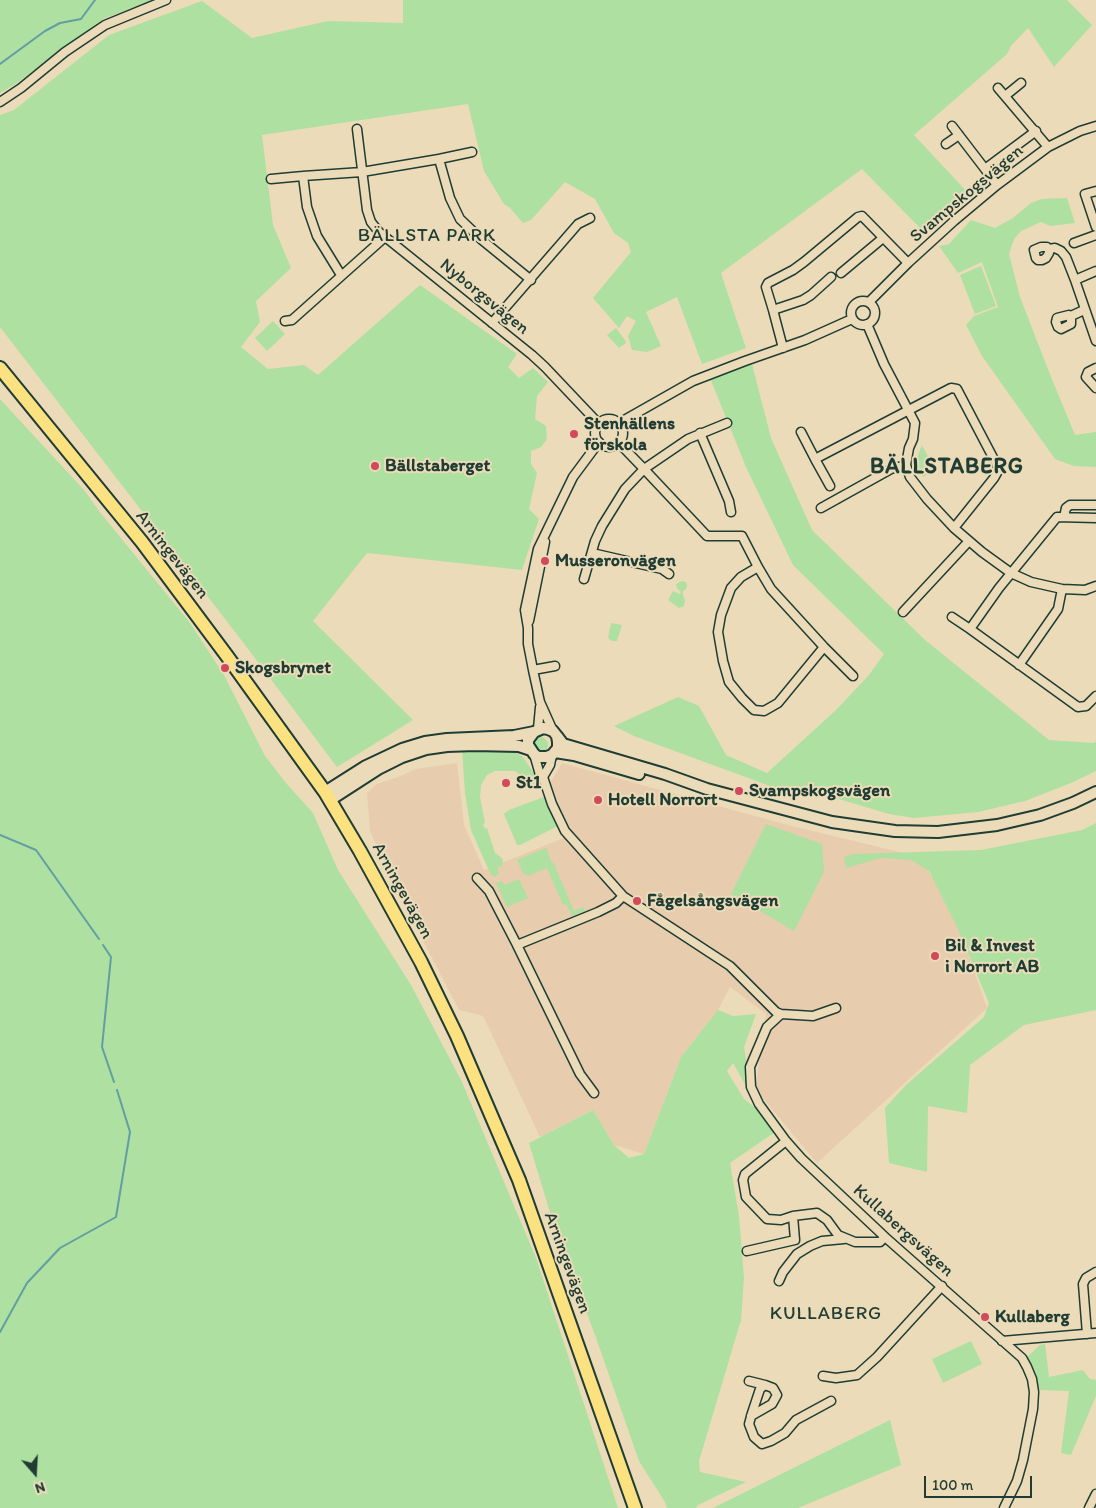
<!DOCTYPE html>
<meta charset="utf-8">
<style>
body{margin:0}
#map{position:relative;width:1096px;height:1508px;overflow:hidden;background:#ecdbb8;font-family:Itim,sans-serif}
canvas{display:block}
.north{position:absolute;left:10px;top:1448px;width:50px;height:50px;-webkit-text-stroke:4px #ecdbb8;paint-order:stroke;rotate:161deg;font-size:14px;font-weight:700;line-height:20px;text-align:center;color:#1f3d34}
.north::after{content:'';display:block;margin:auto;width:18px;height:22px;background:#1f3d34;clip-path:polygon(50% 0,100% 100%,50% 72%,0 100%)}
.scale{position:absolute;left:924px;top:1476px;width:108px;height:22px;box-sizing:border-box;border:2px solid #1f3d34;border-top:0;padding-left:6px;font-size:15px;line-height:18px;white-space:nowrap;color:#1f3d34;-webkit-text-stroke:4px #ecdbb8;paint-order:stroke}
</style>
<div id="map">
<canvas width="1096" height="1508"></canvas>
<div class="north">N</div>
<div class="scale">100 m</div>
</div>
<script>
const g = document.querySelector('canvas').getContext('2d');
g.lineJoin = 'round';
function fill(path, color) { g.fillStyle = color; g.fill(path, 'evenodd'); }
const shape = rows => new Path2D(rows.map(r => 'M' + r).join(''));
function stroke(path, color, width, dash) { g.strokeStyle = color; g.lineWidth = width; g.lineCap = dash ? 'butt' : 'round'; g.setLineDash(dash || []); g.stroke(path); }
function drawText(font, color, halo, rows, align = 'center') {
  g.font = font + ' Itim,sans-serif'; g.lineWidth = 4; g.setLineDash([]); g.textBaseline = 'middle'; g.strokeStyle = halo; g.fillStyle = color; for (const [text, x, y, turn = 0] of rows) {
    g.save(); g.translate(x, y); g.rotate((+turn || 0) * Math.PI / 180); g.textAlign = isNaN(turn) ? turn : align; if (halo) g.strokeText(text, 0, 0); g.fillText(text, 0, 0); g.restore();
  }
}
fill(shape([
 [457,763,464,825,484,870,566,837,571,829,562,816,550,783,562,763,788,825,920,857,955,916,987,1008,817,1163,755,1089,766,1014,730,987,718,1010,681,1057,644,1154,614,1145,593,1110,540,1137,483,1016,459,1010,418,931,378,849,370,831,367,793,377,784,398,777,416,769]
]), '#e8ccae');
fill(shape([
 [0,0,152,0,103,19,14,85,0,93],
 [403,0,1067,0,1092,25,1054,67,1028,28,1011,46,1007,54,914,135,971,196,926,234,862,169,721,273,746,348,702,364,677,297,646,312,661,346,647,352,632,350,628,336,636,321,627,316,619,328,593,298,631,252,628,243,614,233,595,199,565,182,531,220,523,223,510,208,504,204,484,171,468,104,262,135,273,225,291,268,256,301,260,322,241,347,268,369,304,365,318,375,420,285,517,354,508,367,519,378,533,368,548,382,537,396,535,419,546,426,547,439,541,447,531,451,531,464,537,473,529,509,539,519,522,570,367,553,313,621,413,720,337,767,242,641,0,327,0,115,14,110,109,35,202,1,252,38,328,21,403,23],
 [1067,198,1075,223,1050,226,1041,222,1021,231,1014,239,1009,254,1020,297,1049,372,1075,435,1096,432,1096,467,1074,466,1055,459,982,356,966,325,974,316,998,307,982,262,958,273,939,246,949,244,971,220,995,228,1013,218,1031,203,1042,199],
 [981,266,996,306,975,314,960,275],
 [273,321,285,334,267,351,255,338],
 [616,328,625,340,626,343,619,348,607,335],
 [752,364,771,438,812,530,925,640,1049,740,1094,743,1096,741,1096,771,1071,783,1025,801,978,812,914,818,889,814,839,799,770,786,634,736,614,726,678,697,699,706,726,755,767,773,836,710,869,675,884,654,793,565,746,467,710,378],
 [0,399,84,490,99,511,190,623,224,675,265,756,286,783,313,813,338,870,411,985,462,1082,536,1258,618,1508,0,1508],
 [922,445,935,470,923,477,918,465,918,455],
 [682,581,686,582,687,586,686,589,683,591,683,595,685,600,684,606,679,608,668,600,673,591,679,594,681,592,677,588,676,584],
 [611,623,622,625,617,641,612,641,608,638],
 '532 745a8 8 0 1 1 16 0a8 8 0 1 1-16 0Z',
 [511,749,523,757,539,781,534,790,529,790,521,776,515,771,495,771,487,775,481,785,480,797,485,823,483,824,485,829,487,828,495,853,503,859,502,866,497,868,499,873,495,877,491,875,471,830,465,793,462,750],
 [544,797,548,801,553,817,558,826,520,845,517,845,504,814,509,810],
 [1096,823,1096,1010,1024,1025,970,1065,967,1113,928,1106,927,1172,889,1163,885,1108,906,1085,984,1017,989,1003,957,927,929,871,911,860,881,858,846,868,844,857,854,854,981,850,1082,830],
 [766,824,822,844,824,872,794,931,731,894],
 [546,848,551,861,554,864,574,911,583,907,585,911,572,916,566,904,563,905,547,868,528,876,526,874,524,875,517,860],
 [519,879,528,898,507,907,496,883,502,881,504,885],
 [718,1010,733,1016,756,1014,744,1047,746,1060,747,1088,733,1063,727,1071,744,1099,762,1113,775,1132,730,1163,739,1216,744,1278,741,1320,699,1461,700,1472,746,1482,698,1505,696,1508,667,1508,665,1502,639,1461,595,1335,553,1222,529,1143,593,1110,614,1145,629,1158,644,1154,681,1057],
 [971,1341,982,1364,943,1383,932,1359],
 [1045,1344,1049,1377,1083,1370,1090,1379,1096,1380,1096,1396,1071,1455,1061,1453,1069,1391,1039,1390,1036,1377,1026,1358,1040,1345],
 [890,1420,901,1465,798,1508,713,1508]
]), '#ade0a1');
stroke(shape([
 [0,64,45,31,60,23,81,19,95,0],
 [0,835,36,850,99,939],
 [103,945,111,957,102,1047,114,1082],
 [0,1332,27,1283,60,1248,116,1217,130,1132,117,1090]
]), '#629ea2', 2);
const minor = shape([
 [998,88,1048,147],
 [1005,96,1021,83],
 [0,102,21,88,65,52,105,25,166,0],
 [952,126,985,169,1036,131],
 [357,129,367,210,371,222,379,232,532,355,545,367,599,424],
 [946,144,959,135],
 [439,159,472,152],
 [985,169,997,185],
 [271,179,303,176],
 [1096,191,1085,194,1096,227],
 [1074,243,1096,235],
 [1049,249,1049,253,1046,258,1042,260,1038,260,1036,258,1034,250,1041,247,1047,247,1049,249,1055,248,1061,251,1066,257,1075,280],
 [1096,271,1075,280,1096,341],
 [841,273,883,238],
 [341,275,317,236,307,207,303,176,362,172,439,159,450,198,460,219,482,240,531,280],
 '851 313a12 12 0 1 1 24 0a12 12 0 1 1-24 0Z',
 [869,302,908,263,954,221,997,185,1048,147,1080,131,1096,126],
 [773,310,803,300,811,295,831,277],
 [1071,316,1071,324,1061,329,1058,327,1056,322,1057,318,1069,315,1071,316,1084,310],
 [285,321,292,320,385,237],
 [492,323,578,224,590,218],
 [867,324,884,364,915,423,913,439,909,448,906,465,910,477,927,499,954,528,982,552,1011,573,1031,582,1062,589,1085,590,1096,586],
 [783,348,773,310,766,287,768,283,793,270,804,262,858,217,862,216,908,263],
 [1096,368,1088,372,1086,377,1096,388],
 '595 433a14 14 0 1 1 28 0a14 14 0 1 1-28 0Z',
 [619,423,693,381,745,361,805,340,852,319],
 [727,423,688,439,644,469,707,536,742,536,758,567,741,577,731,588,721,615,718,632,723,661,729,682,742,698,754,710,764,711,778,703,824,647],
 [801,432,815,459,951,388,957,389,999,469,994,478,954,528],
 [700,433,729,501,731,512],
 [815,459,830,486],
 [821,508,891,469,906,465],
 [1064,517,1066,508,1070,505,1096,505],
 [592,553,662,569,669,574],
 [758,567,771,589,824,647,853,676],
 [584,579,595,541,602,526,625,489,644,469,619,443],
 [903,612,969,541],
 [952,617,970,629,999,588,1057,517,1096,518],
 [529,621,545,542],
 [970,629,1078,707,1086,706,1096,696],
 [1019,665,1058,609,1062,589],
 [533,670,555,666],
 [538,729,540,707],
 [553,731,540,702,533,670,528,644,528,628,525,610,538,549,573,477,599,442],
 [534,754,540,775,543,777,552,804,565,831,623,896,730,966,776,1012,781,1014,813,1016,836,1008],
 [543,777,550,765,552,755],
 [477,878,489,891,517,945],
 [781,1014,767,1027,750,1067,751,1087,759,1104,786,1141,801,1158,885,1237,1022,1358,1027,1367,1032,1379,1034,1392,1033,1409,1023,1460,1017,1481,1004,1508],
 [594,1093,580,1074,517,945,598,912,616,903,623,896],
 [786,1141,745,1174,743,1180,746,1197,767,1219,781,1220,793,1216],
 [747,1251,795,1240,793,1216,817,1213,827,1220,838,1235,855,1242,880,1242,885,1237],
 [779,1281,783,1272,797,1254,810,1246,822,1241,844,1239],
 [1087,1334,1083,1284,1086,1278,1096,1272],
 [1002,1341,1096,1333],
 [823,1376,836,1378,857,1375,877,1357,942,1286],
 [749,1381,765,1385],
 [751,1416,772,1404,777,1395,773,1388,765,1385,760,1389,752,1413,749,1424,754,1437,762,1444,771,1441,785,1433,796,1420,831,1401],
 [1089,1508,1096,1494]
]);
const tertiary = shape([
 [557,736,558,742,558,748,552,755,547,757,538,757,534,754,528,745,528,740,534,732,543,728,548,729,553,731,557,736,563,744,665,774,707,789,832,822,895,831,938,832,997,825,1040,815,1073,803,1096,792],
 [555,752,574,755,639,774],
 [325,792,366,766,402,749,425,742,447,739,514,736,534,732],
 [330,800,378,769,402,757,426,749,447,746,475,745,519,746,531,750]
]);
const primary = shape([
 [0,368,142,542,227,656,325,792,360,851,421,962,457,1036,519,1180,635,1508]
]);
stroke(minor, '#1f3d34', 11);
stroke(tertiary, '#1f3d34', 14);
stroke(primary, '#1f3d34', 16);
stroke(minor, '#ecdbb8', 8);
stroke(tertiary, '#ecdbb8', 10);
stroke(primary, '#fbe180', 12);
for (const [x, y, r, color] of [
 [574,434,5,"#d1495b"],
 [375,466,5,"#d1495b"],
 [545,561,5,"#d1495b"],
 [225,668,5,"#d1495b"],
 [506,783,5,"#d1495b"],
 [739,791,5,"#d1495b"],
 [598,800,5,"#d1495b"],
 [637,901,5,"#d1495b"],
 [935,956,5,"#d1495b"],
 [985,1317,5,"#d1495b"]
]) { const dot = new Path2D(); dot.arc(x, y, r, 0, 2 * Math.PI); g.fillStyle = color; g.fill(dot); stroke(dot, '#ecdbb8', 2); }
drawText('18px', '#1f3d34', '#ecdbb8', [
 ["Svampskogsvägen",967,194,-40],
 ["Nyborgsvägen",484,297,39],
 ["Arningevägen",172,555,52],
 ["Arningevägen",402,891,61],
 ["Kullabergsvägen",903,1231,42],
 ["Arningevägen",567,1263,70]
]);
drawText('bold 18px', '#1f3d34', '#ecdbb8', [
 ["Stenhällens",584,424],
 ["förskola",584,445],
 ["Bällstaberget",385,466],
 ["Musseronvägen",555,561],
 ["Skogsbrynet",235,668],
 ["St1",516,783],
 ["Svampskogsvägen",749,791],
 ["Hotell Norrort",608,800],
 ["Fågelsångsvägen",647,901],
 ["Bil & Invest",945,946],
 ["i Norrort AB",945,967],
 ["Kullaberg",995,1317]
], 'left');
g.letterSpacing = '1px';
drawText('19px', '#1f3d34', '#ecdbb8', [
 ["BÄLLSTA PARK",427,236],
 ["KULLABERG",826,1314]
]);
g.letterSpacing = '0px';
g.letterSpacing = '1px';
drawText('bold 22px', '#1f3d34', '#ecdbb8', [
 ["BÄLLSTABERG",947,467]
]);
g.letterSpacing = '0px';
</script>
